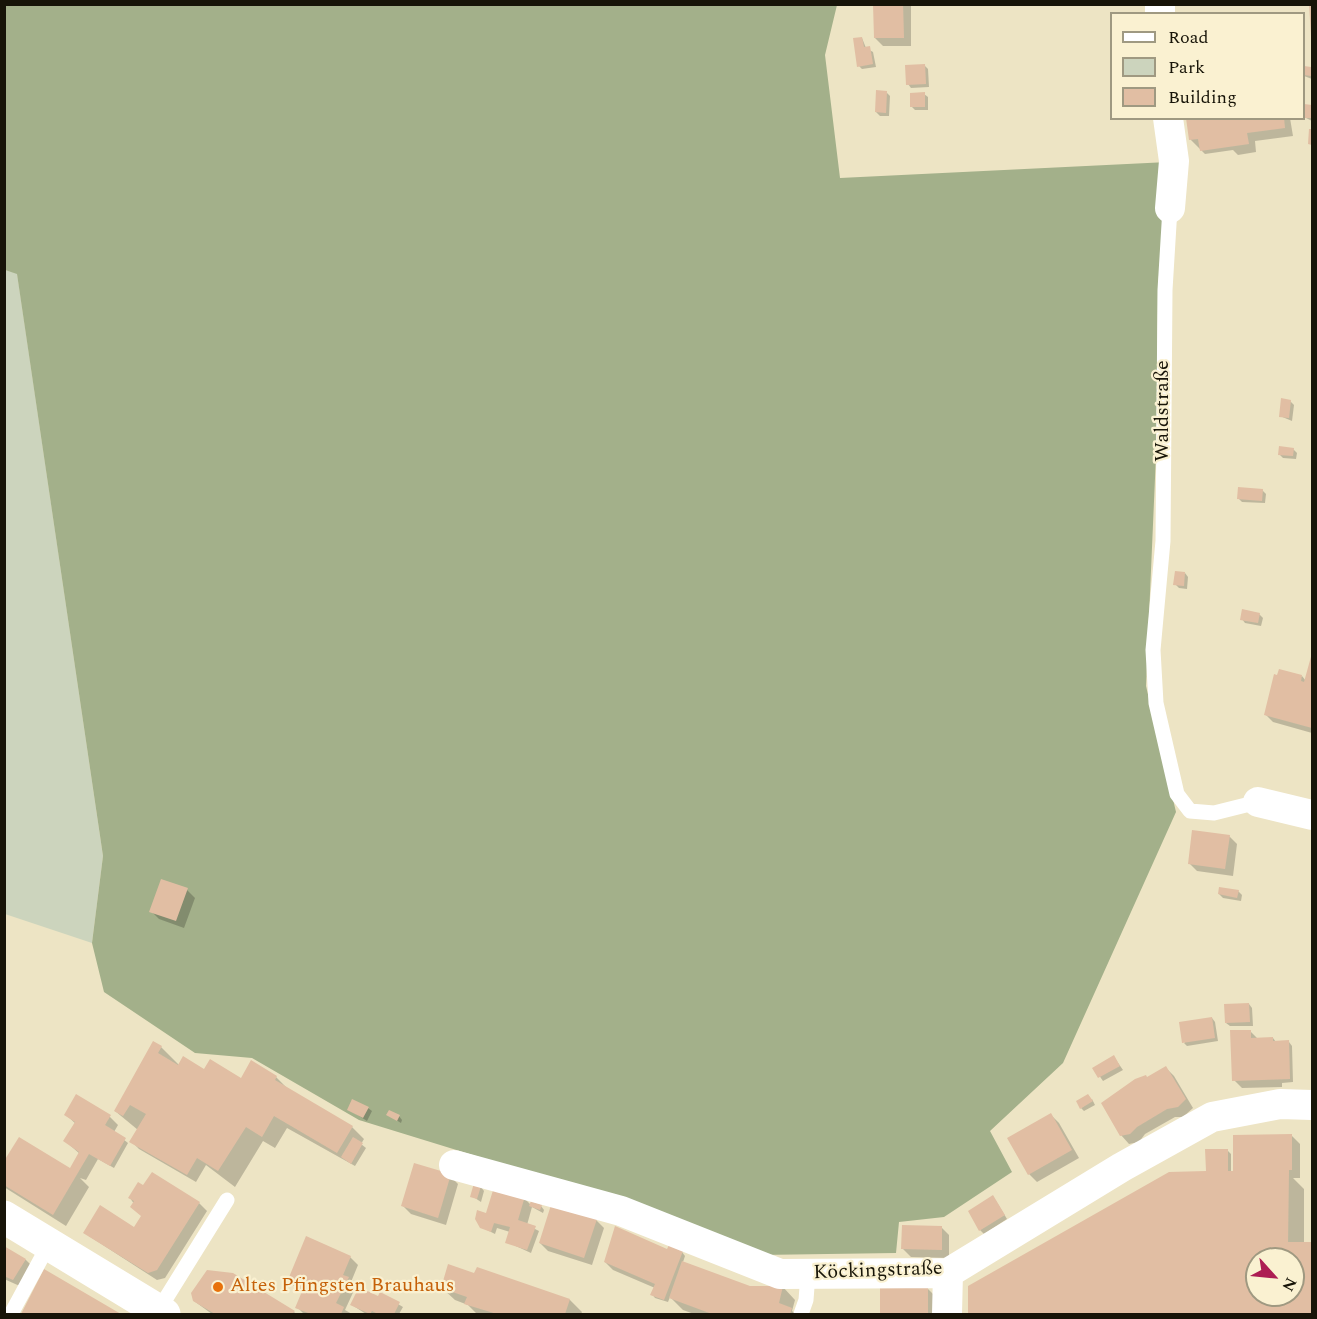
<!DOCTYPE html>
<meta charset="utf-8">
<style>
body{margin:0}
#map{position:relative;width:1317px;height:1319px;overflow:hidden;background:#ede4c4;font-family:Spectral,serif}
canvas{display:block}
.frame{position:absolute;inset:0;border:6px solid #171408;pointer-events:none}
.legend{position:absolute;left:1110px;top:12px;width:195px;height:108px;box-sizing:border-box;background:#faf1d1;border:2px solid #9f9981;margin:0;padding:8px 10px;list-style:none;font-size:18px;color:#171408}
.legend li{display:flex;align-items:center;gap:12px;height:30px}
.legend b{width:30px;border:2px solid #9f9981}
.north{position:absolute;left:1245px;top:1247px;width:60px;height:60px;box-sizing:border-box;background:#faf1d1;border:2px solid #9f9981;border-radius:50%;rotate:117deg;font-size:16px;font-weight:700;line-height:24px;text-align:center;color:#171408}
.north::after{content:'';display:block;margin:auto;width:21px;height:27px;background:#ad1d53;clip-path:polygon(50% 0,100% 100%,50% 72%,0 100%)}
</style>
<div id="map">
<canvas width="1317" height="1319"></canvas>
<div class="frame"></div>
<ul class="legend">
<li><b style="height:8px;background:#fff"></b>Road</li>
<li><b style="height:16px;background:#ccd4bd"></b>Park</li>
<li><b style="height:16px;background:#e1bea3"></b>Building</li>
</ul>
<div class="north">N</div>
</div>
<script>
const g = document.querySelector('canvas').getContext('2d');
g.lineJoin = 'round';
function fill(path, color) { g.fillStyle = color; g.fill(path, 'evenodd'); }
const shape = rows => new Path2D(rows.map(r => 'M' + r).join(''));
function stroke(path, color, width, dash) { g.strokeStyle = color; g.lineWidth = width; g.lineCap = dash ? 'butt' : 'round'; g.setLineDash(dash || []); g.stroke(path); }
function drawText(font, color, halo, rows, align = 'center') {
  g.font = font + ' Spectral,serif'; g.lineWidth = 4.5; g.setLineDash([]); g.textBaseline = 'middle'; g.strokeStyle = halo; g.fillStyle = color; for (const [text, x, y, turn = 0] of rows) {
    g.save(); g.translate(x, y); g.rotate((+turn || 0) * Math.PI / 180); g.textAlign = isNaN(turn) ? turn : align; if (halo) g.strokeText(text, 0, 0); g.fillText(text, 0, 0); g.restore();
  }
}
fill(shape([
 [4,270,17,273,103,856,92,943,5,914]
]), '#ccd4bd');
fill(shape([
 [4,5,837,5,825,55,840,178,1168,162,1158,288,1156,455,1146,686,1176,812,1063,1063,990,1131,1012,1172,944,1217,899,1222,896,1253,759,1255,622,1201,359,1120,252,1058,195,1053,104,992,92,943,103,856,17,274,5,270]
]), '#a3b08a');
fill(shape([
 [875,4,911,4,911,46,883,46,875,38],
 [862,38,866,48,873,52,876,67,862,69,859,66],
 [924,65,928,69,929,87,911,88,908,84],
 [1304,68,1312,70,1312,79,1304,76],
 [886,92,890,96,889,116,880,116,876,112],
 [924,94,928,97,928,110,915,110,911,106],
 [1304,106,1312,106,1312,121,1304,117],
 [1188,118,1290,118,1293,136,1255,141,1256,152,1238,155,1233,150,1205,154,1190,139],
 [1290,401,1294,405,1292,421,1280,416],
 [1293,449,1297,453,1296,459,1283,458,1279,454],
 [1262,490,1266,494,1265,503,1242,502,1238,498],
 [1185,573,1188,577,1187,589,1179,588,1175,584],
 [1259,614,1263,618,1261,626,1245,623,1242,619],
 [1312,656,1312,733,1273,722,1265,714,1302,676,1306,681],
 [1229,836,1237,844,1233,876,1197,871,1189,863],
 [187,890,195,898,184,928,159,919,151,911],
 [1238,891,1242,895,1241,901,1223,898,1219,894],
 [1249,1004,1252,1008,1253,1026,1230,1026,1226,1023],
 [1212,1018,1215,1022,1218,1041,1187,1046,1184,1043],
 [1250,1031,1258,1039,1273,1038,1276,1042,1289,1042,1292,1046,1293,1082,1282,1083,1282,1087,1242,1088,1234,1080],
 [161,1047,179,1065,241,1080,276,1077,288,1089,352,1127,364,1139,361,1144,366,1148,355,1166,287,1128,275,1148,263,1141,235,1187,206,1165,196,1182,139,1149,131,1141,138,1130,115,1111],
 [1114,1057,1123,1070,1103,1081,1094,1068],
 [1166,1068,1174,1076,1193,1108,1183,1117,1175,1117,1145,1134,1139,1142,1129,1144,1121,1135,1147,1078],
 [76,1096,110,1117,118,1125,114,1132,128,1143,114,1168,98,1159,86,1180,80,1178,89,1187,66,1226,4,1187,4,1164,75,1174,80,1154,65,1141,76,1124,66,1115],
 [1092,1099,1095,1105,1084,1111,1081,1108],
 [368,1108,372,1111,367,1121,348,1109],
 [388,1115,399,1116,402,1120,401,1123],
 [1051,1115,1059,1123,1079,1158,1037,1182,1029,1174],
 [1292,1136,1300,1144,1300,1178,1293,1178,1304,1189,1304,1244,1312,1244,1312,1314,969,1314,969,1287,1207,1173,1228,1151,1231,1154,1231,1173],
 [1257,1259,1293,1259,1293,1295,1257,1295],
 [450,1176,458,1184,446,1225,411,1214,403,1206],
 [481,1187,484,1191,481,1202,472,1196],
 [130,1198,199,1203,207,1211,165,1278,157,1280,89,1236,135,1229,143,1217],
 [524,1198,531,1205,541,1206,544,1210,543,1213,532,1207,527,1225,539,1231,531,1253,507,1242,510,1232,497,1228,495,1234,481,1227,487,1215],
 [996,1201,1007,1219,984,1234,980,1230],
 [596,1220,604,1228,592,1265,548,1251,540,1243],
 [941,1227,949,1235,949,1258,911,1257,903,1249],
 [4,1248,26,1260,34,1268,22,1287,4,1279],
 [682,1252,685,1256,683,1262,750,1287,783,1287,795,1300,792,1311,796,1314,694,1314,683,1310,670,1297,668,1302,655,1298,652,1294,655,1288,613,1270,605,1262],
 [350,1257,358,1265,351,1282,356,1286,345,1310,352,1314,304,1314,297,1307,303,1293,288,1281],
 [45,1271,118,1314,24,1314],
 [442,1288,570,1300,582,1312,581,1314,477,1314,468,1305,455,1300],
 [881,1288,927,1288,935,1296,935,1314,881,1314],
 [381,1294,403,1307,399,1314,366,1314,352,1305,379,1298],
 [194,1301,294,1312,296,1314,212,1314]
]), '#0003');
fill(shape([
 [873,4,903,4,904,38,874,38],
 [1309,4,1312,4,1312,36,1311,36],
 [862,37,864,47,870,46,873,64,857,67,853,38],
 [925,64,926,84,906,85,905,65],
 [1304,66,1311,67,1311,76,1304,75],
 [876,90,887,91,886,113,875,112],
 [925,92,925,107,910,107,910,93],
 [1304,104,1312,105,1312,118,1304,118],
 [1186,118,1284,118,1285,128,1247,133,1249,144,1200,151,1198,139,1189,140],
 [1309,129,1312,129,1312,145,1308,144],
 [1281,398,1291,400,1289,418,1279,417],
 [1279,446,1294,448,1293,456,1278,455],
 [1238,487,1263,489,1262,501,1237,499],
 [1175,571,1185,572,1184,586,1173,585],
 [1242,609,1260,613,1258,623,1240,620],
 [1312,653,1312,728,1264,715,1274,674,1277,675,1279,669,1302,675,1301,681,1304,682],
 [1192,830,1230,835,1225,869,1188,864],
 [161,879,188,888,176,921,149,912],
 [1219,887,1239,890,1237,898,1218,894],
 [1249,1003,1250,1022,1225,1023,1224,1004],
 [1212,1017,1215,1038,1182,1043,1179,1022],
 [1230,1030,1251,1030,1251,1038,1273,1037,1273,1041,1289,1040,1290,1079,1232,1081],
 [153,1041,162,1046,158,1053,178,1065,183,1056,204,1069,210,1059,241,1078,251,1060,277,1076,275,1080,353,1126,337,1153,274,1116,262,1137,246,1127,218,1171,197,1158,187,1175,129,1142,146,1114,130,1105,123,1116,114,1111],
 [1114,1055,1120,1066,1098,1078,1092,1068],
 [1166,1066,1186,1099,1178,1107,1167,1109,1137,1127,1130,1134,1120,1136,1101,1103,1135,1079,1146,1075,1147,1077],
 [76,1094,111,1115,105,1125,126,1138,110,1166,89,1154,53,1215,4,1185,4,1161,19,1137,70,1168,79,1152,63,1141,75,1122,64,1115],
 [1088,1094,1093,1101,1080,1109,1076,1101],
 [352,1099,369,1107,363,1118,347,1110],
 [389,1110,400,1115,397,1121,386,1115],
 [1051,1113,1072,1150,1028,1175,1007,1138],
 [1292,1134,1292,1170,1289,1170,1288,1242,1312,1242,1312,1314,968,1314,968,1286,1169,1172,1206,1171,1205,1149,1228,1149,1228,1171,1233,1171,1233,1135],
 [1257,1259,1293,1259,1293,1295,1257,1295],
 [353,1137,363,1143,351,1164,341,1157],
 [414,1163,451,1174,438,1218,401,1206],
 [152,1172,200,1202,157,1270,148,1273,83,1233,100,1205,134,1227,141,1216,130,1207,134,1201,128,1198,138,1182,143,1185],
 [474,1183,481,1186,477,1199,470,1197],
 [494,1187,525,1196,518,1220,536,1226,527,1250,505,1243,510,1227,494,1223,491,1232,480,1228,475,1219,477,1210,486,1213],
 [993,1195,1005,1215,979,1231,968,1211],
 [531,1201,542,1205,540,1210,529,1206],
 [551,1205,597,1219,584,1258,539,1243],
 [902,1225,942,1226,942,1250,901,1249],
 [615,1226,667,1249,669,1245,683,1251,664,1300,650,1295,655,1284,604,1262],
 [306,1236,351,1256,343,1275,349,1277,336,1303,344,1307,341,1314,311,1314,295,1308,303,1289,287,1282],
 [4,1246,26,1259,13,1280,4,1276],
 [682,1261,750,1286,783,1286,779,1303,792,1308,790,1314,712,1314,669,1298],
 [448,1264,474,1273,477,1267,570,1299,565,1314,497,1314,464,1304,467,1297,441,1288],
 [44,1269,121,1314,21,1314],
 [207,1270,233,1273,295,1311,292,1314,215,1314,193,1301,191,1293],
 [880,1286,928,1286,928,1314,880,1314],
 [359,1287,378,1296,380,1292,400,1302,394,1314,378,1314,372,1311,370,1314,350,1305]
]), '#e1bea3');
stroke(shape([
 [1170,208,1165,290,1163,541,1153,650,1156,703,1177,794,1190,811,1214,813,1258,802],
 [158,1311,227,1200],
 [11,1314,49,1244],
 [801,1314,806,1300,808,1274]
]), '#fff', 15);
stroke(shape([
 [1160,4,1160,14],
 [1168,118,1174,161,1170,208],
 [1258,802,1312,815],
 [454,1165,621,1211,780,1274,948,1273,1122,1167,1212,1117,1280,1104,1312,1105],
 [947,1314,948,1273]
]), '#fff', 30);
stroke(shape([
 [4,1217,164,1314]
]), '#fff', 33);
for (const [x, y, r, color] of [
 [218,1287,6,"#e8710a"]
]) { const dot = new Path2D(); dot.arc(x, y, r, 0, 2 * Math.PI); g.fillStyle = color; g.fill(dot); stroke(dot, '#faf1d1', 2); }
drawText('20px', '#171408', '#faf1d1', [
 ["Waldstraße",1164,411,-90],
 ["Köckingstraße",878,1272,-2]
]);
drawText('20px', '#c56008', '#faf1d1', [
 ["Altes Pfingsten Brauhaus",230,1287]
], 'left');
</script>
